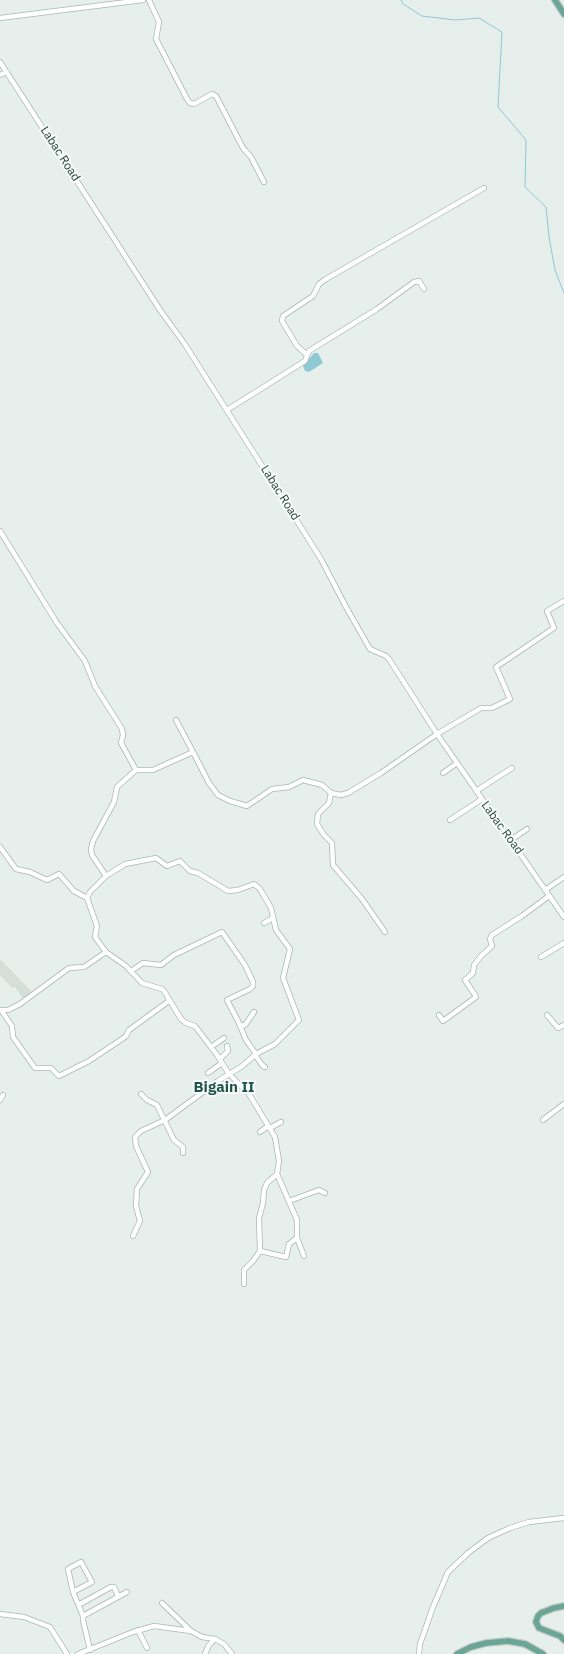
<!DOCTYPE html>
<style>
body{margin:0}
canvas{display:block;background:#e6efeb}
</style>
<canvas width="564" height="1654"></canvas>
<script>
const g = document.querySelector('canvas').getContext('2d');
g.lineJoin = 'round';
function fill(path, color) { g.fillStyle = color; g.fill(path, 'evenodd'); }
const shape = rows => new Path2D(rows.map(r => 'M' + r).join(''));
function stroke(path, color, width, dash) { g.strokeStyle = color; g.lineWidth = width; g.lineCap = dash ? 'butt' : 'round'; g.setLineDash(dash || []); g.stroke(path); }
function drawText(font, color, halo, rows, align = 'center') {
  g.font = font + ' "IBM Plex Sans",sans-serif'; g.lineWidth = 4; g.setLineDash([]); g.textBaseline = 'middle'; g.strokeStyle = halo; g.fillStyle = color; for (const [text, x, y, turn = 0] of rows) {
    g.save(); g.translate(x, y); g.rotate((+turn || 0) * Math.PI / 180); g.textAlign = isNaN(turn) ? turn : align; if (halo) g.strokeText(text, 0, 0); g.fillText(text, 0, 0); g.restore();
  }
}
fill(shape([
 [0,959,33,993,24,1000,15,987,12,988,0,975]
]), '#d4dfda');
fill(shape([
 [314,353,318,353,323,363,309,372,305,371,303,366]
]), '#8ec9d4');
stroke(shape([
 [401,0,403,4,422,16,455,20,479,18,502,32,498,107,526,140,525,187,546,207,549,237,555,270,564,293]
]), '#8ec9d4', 1);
const minor = shape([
 [149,0,159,22,156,39,187,99,190,103,194,104,212,94,216,96,243,148,251,157,264,182],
 [0,18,143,0],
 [0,62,160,310,184,343,285,502,321,559,346,607,370,649,386,656,389,659,437,734,564,917],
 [0,75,7,72],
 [306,354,297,346,282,321,283,316,313,296,319,284,326,279,484,188],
 [227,410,305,361,309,351,377,309,414,282,419,281,424,289],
 [0,531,57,623,85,661,95,686,122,729,123,735,121,743,136,770],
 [176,720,193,752],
 [443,773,457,763],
 [476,791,512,768],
 [331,793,329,803,318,814,317,824,324,835,332,843,333,865,362,899,385,932],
 [450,820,482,799],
 [511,840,527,829],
 [0,847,16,869,30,872,47,880,59,874,74,891,87,898],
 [106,876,92,855,91,849,93,841,114,802,117,787,136,770,153,770,193,752,209,783,218,795,230,801,247,806,272,789,289,787,303,780,322,785,331,793,341,795,348,793,381,773,437,734,481,708,492,708,510,699,496,667,554,628,547,611,564,601],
 [545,890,564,877],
 [264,923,273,918],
 [541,957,564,943],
 [131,971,143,963,161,965,174,955,222,932,245,965,253,982,253,986,250,989,227,1000,238,1021,246,1040,256,1054],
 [1,1010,12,1026,13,1037,35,1068,51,1068,59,1076,89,1061,122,1039,126,1036,129,1030,169,1001],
 [1,1010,8,1010,20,1004,69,968,84,967,106,952],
 [439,1015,443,1021,476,997,475,995,465,980,473,973,474,965,481,956,492,946,490,939,492,935,522,916,549,896],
 [547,1015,558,1028,564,1025],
 [241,1026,245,1025,254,1012],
 [211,1047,224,1038],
 [255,1055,263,1066,265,1067],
 [220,1059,228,1051,227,1046],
 [208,1073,222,1063],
 [141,1094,147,1100,157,1105,174,1140,183,1147,183,1153],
 [0,1100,3,1095],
 [543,1120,564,1104],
 [270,1128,281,1122],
 [260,1132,268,1126],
 [277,1174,297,1220,297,1238,304,1256],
 [289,1201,319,1190,325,1193],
 [133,1236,140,1221,136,1206,137,1189,148,1172,136,1146,135,1137,141,1131,165,1120,218,1081,229,1074,241,1067,256,1054,275,1044,299,1020,283,978,290,949,276,930,271,908,260,889,254,884,238,890,228,891,198,873,190,871,180,861,167,866,156,858,125,864,106,876,90,892,87,898,97,926,95,937,106,952,126,966,142,983,162,989,164,991,181,1019,186,1023,195,1026,217,1055,229,1074,249,1094,275,1137,279,1161,277,1174,267,1183,264,1190,263,1203,259,1218,260,1251,253,1261,244,1270,244,1284],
 [260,1251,286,1257,289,1244,297,1238],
 [73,1592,92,1582,81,1562,68,1569,73,1592,83,1616],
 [162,1603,190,1630],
 [80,1604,111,1587,114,1587,118,1596],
 [0,1614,24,1617,50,1627,67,1654],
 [138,1630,147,1648],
 [90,1650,83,1620,83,1616,127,1592],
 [78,1654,133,1632,154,1626,191,1631,202,1637,215,1639,224,1644,232,1654],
 [205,1654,209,1645,215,1639],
 [419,1654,420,1644,433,1607,448,1572,468,1553,488,1538,510,1528,529,1522,564,1518]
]);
const major = shape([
 [555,0,564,14],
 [564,1606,554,1608,541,1613,538,1616,536,1622,539,1628,560,1636,564,1640],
 [457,1654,471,1647,486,1643,508,1641,525,1644,543,1654]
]);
stroke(minor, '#a8b8b2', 6);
stroke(major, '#c2cac8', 8);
stroke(minor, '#fff', 4.5);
stroke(major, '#6aa596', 5.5);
drawText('12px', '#24423a', '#f7fbf9', [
 ["Labac Road",60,154,57],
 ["Labac Road",280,493,58],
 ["Labac Road",502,828,54]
]);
drawText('bold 15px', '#1f5548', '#f7fbf9', [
 ["Bigain II",224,1088]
]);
</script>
